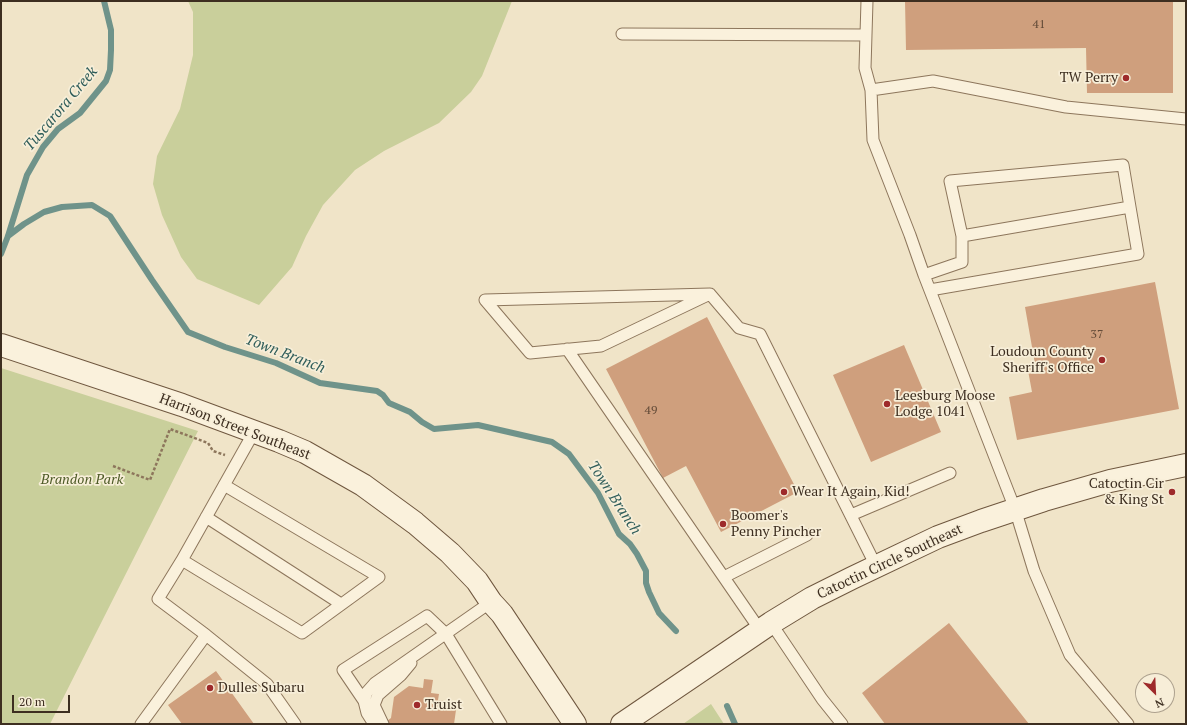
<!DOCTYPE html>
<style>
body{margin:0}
#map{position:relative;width:1187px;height:725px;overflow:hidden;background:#f0e4c8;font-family:"PT Serif",serif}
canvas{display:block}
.frame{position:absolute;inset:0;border:2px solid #3d2e20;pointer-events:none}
.north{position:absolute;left:1135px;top:673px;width:40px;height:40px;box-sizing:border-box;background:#f7eed8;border:1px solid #ada18e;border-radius:50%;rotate:156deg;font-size:11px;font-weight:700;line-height:16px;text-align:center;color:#3d2e20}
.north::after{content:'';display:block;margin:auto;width:14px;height:18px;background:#9e2a2b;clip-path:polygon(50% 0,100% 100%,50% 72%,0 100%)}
.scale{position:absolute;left:12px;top:695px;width:58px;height:18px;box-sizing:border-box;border:2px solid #3d2e20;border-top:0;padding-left:5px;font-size:12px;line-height:14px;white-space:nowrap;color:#3d2e20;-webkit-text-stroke:3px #f7eed8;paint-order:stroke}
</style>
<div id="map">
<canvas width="1187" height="725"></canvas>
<div class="frame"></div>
<div class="north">N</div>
<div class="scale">20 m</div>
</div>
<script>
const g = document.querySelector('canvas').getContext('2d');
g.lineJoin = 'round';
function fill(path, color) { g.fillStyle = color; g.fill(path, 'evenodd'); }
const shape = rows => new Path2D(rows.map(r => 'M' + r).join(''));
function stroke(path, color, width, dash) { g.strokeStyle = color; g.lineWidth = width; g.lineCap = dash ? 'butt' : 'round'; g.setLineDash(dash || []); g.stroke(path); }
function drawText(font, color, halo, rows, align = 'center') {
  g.font = font + ' "PT Serif",serif'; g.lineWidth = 3.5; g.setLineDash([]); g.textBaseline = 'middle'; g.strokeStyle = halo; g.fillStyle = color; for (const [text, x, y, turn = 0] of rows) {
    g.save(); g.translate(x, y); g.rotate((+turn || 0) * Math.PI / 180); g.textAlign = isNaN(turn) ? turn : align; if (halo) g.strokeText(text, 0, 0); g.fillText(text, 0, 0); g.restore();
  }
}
fill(shape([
 [188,1,512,1,482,76,471,92,439,123,384,151,355,170,323,205,306,236,292,267,259,305,197,279,181,257,162,215,153,184,157,156,180,109,193,55,193,12],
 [1,368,198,431,50,724,1,724],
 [711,704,724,724,683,724]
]), '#c9cf9b');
stroke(shape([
 [8,236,24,224,44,212,62,207,92,205,110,216,152,280,188,332,225,347,276,363,320,383,377,391,383,395,389,403,410,412,422,422,434,429,478,425,552,442,569,454,598,493,619,534,630,544,637,554,646,571,646,583,649,592,659,613,676,631],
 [1,254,8,236,27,175,43,147,58,129,80,113,106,81,110,70,111,50,111,30,104,1],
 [727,706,735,724]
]), '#6f938a', 6);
fill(shape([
 [905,1,1173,1,1173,93,1087,93,1086,48,906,50],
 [1155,282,1179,409,1017,440,1009,397,1032,392,1027,365,1035,364,1025,307],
 [707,317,798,492,721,532,686,466,663,478,606,369],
 [904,345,941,432,871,462,833,375],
 [949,623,1029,724,885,724,862,693],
 [216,671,254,724,182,724,168,705],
 [424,679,433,680,431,693,439,694,438,700,457,703,454,724,383,724,391,718,394,697,409,686,423,688]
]), '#cf9f7d');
const lane = shape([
 [867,1,865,68,871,90],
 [622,34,866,35],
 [962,236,950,181,1123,165,1130,207],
 [924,275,962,262,962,236,1130,207,1138,254,930,290],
 [710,294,601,346,530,353,485,300,710,294,739,328,760,334,876,566],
 [567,349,760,630],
 [224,485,379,577,302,633,182,560,254,432],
 [851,515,950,473],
 [206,517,341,604],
 [182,560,158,599,206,635],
 [724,577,807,535],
 [771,623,822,699,842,724],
 [364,701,343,670,427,616,446,634,501,724],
 [141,724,206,635,267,684,295,724],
 [374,724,367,713,364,701,367,692,375,683,491,602],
 [383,724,374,705,378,695,401,675,411,663],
 [1128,724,1070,655,1034,571,1015,509,924,275,910,235,873,140,871,90,933,81,1066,107,1186,119]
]);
const secondary = shape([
 [1,345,182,405,279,441,305,452,363,485,415,523,450,553,477,581,491,602,502,614,575,724],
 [622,724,771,623,812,598,852,578,938,537,981,521,1044,500,1110,481,1186,465]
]);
stroke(lane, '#8d765c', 13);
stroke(secondary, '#6f573f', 24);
stroke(shape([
 [113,466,150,480,170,429,208,443,213,451,225,455]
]), '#8d765c', 2.5, [3, 2]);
stroke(lane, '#faf1dc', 11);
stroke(secondary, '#faf1dc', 22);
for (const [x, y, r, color] of [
 [1126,78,4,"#9e2a2b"],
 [1102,360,4,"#9e2a2b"],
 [887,404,4,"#9e2a2b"],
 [784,492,4,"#9e2a2b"],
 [1172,492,4,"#9e2a2b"],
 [723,524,4,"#9e2a2b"],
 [210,688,4,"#9e2a2b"],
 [417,705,4,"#9e2a2b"]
]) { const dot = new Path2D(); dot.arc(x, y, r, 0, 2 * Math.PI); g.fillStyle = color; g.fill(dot); stroke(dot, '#f7eed8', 1.5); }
drawText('12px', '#624a37', null, [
 ["41",1039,25],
 ["37",1097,335],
 ["49",651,411]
]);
drawText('14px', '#3d2e20', '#f7eed8', [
 ["TW Perry",1118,78,"right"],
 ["Loudoun County",1094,352,"right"],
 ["Sheriff's Office",1094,368,"right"],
 ["Leesburg Moose",895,396],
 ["Lodge 1041",895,412],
 ["Catoctin Cir",1164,484,"right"],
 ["& King St",1164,500,"right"],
 ["Wear It Again, Kid!",792,492],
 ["Boomer's",731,516],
 ["Penny Pincher",731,532],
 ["Dulles Subaru",218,688],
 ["Truist",425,705]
], 'left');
drawText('14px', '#3d2e20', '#f7eed8', [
 ["Harrison Street Southeast",235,427,21],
 ["Catoctin Circle Southeast",890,562,-25]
]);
drawText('italic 14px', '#4d5a26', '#f7eed8', [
 ["Brandon Park",82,480]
]);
drawText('italic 15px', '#2f5d5a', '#f7eed8', [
 ["Tuscarora Creek",61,109,-50],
 ["Town Branch",285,354,21],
 ["Town Branch",614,498,57]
]);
</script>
